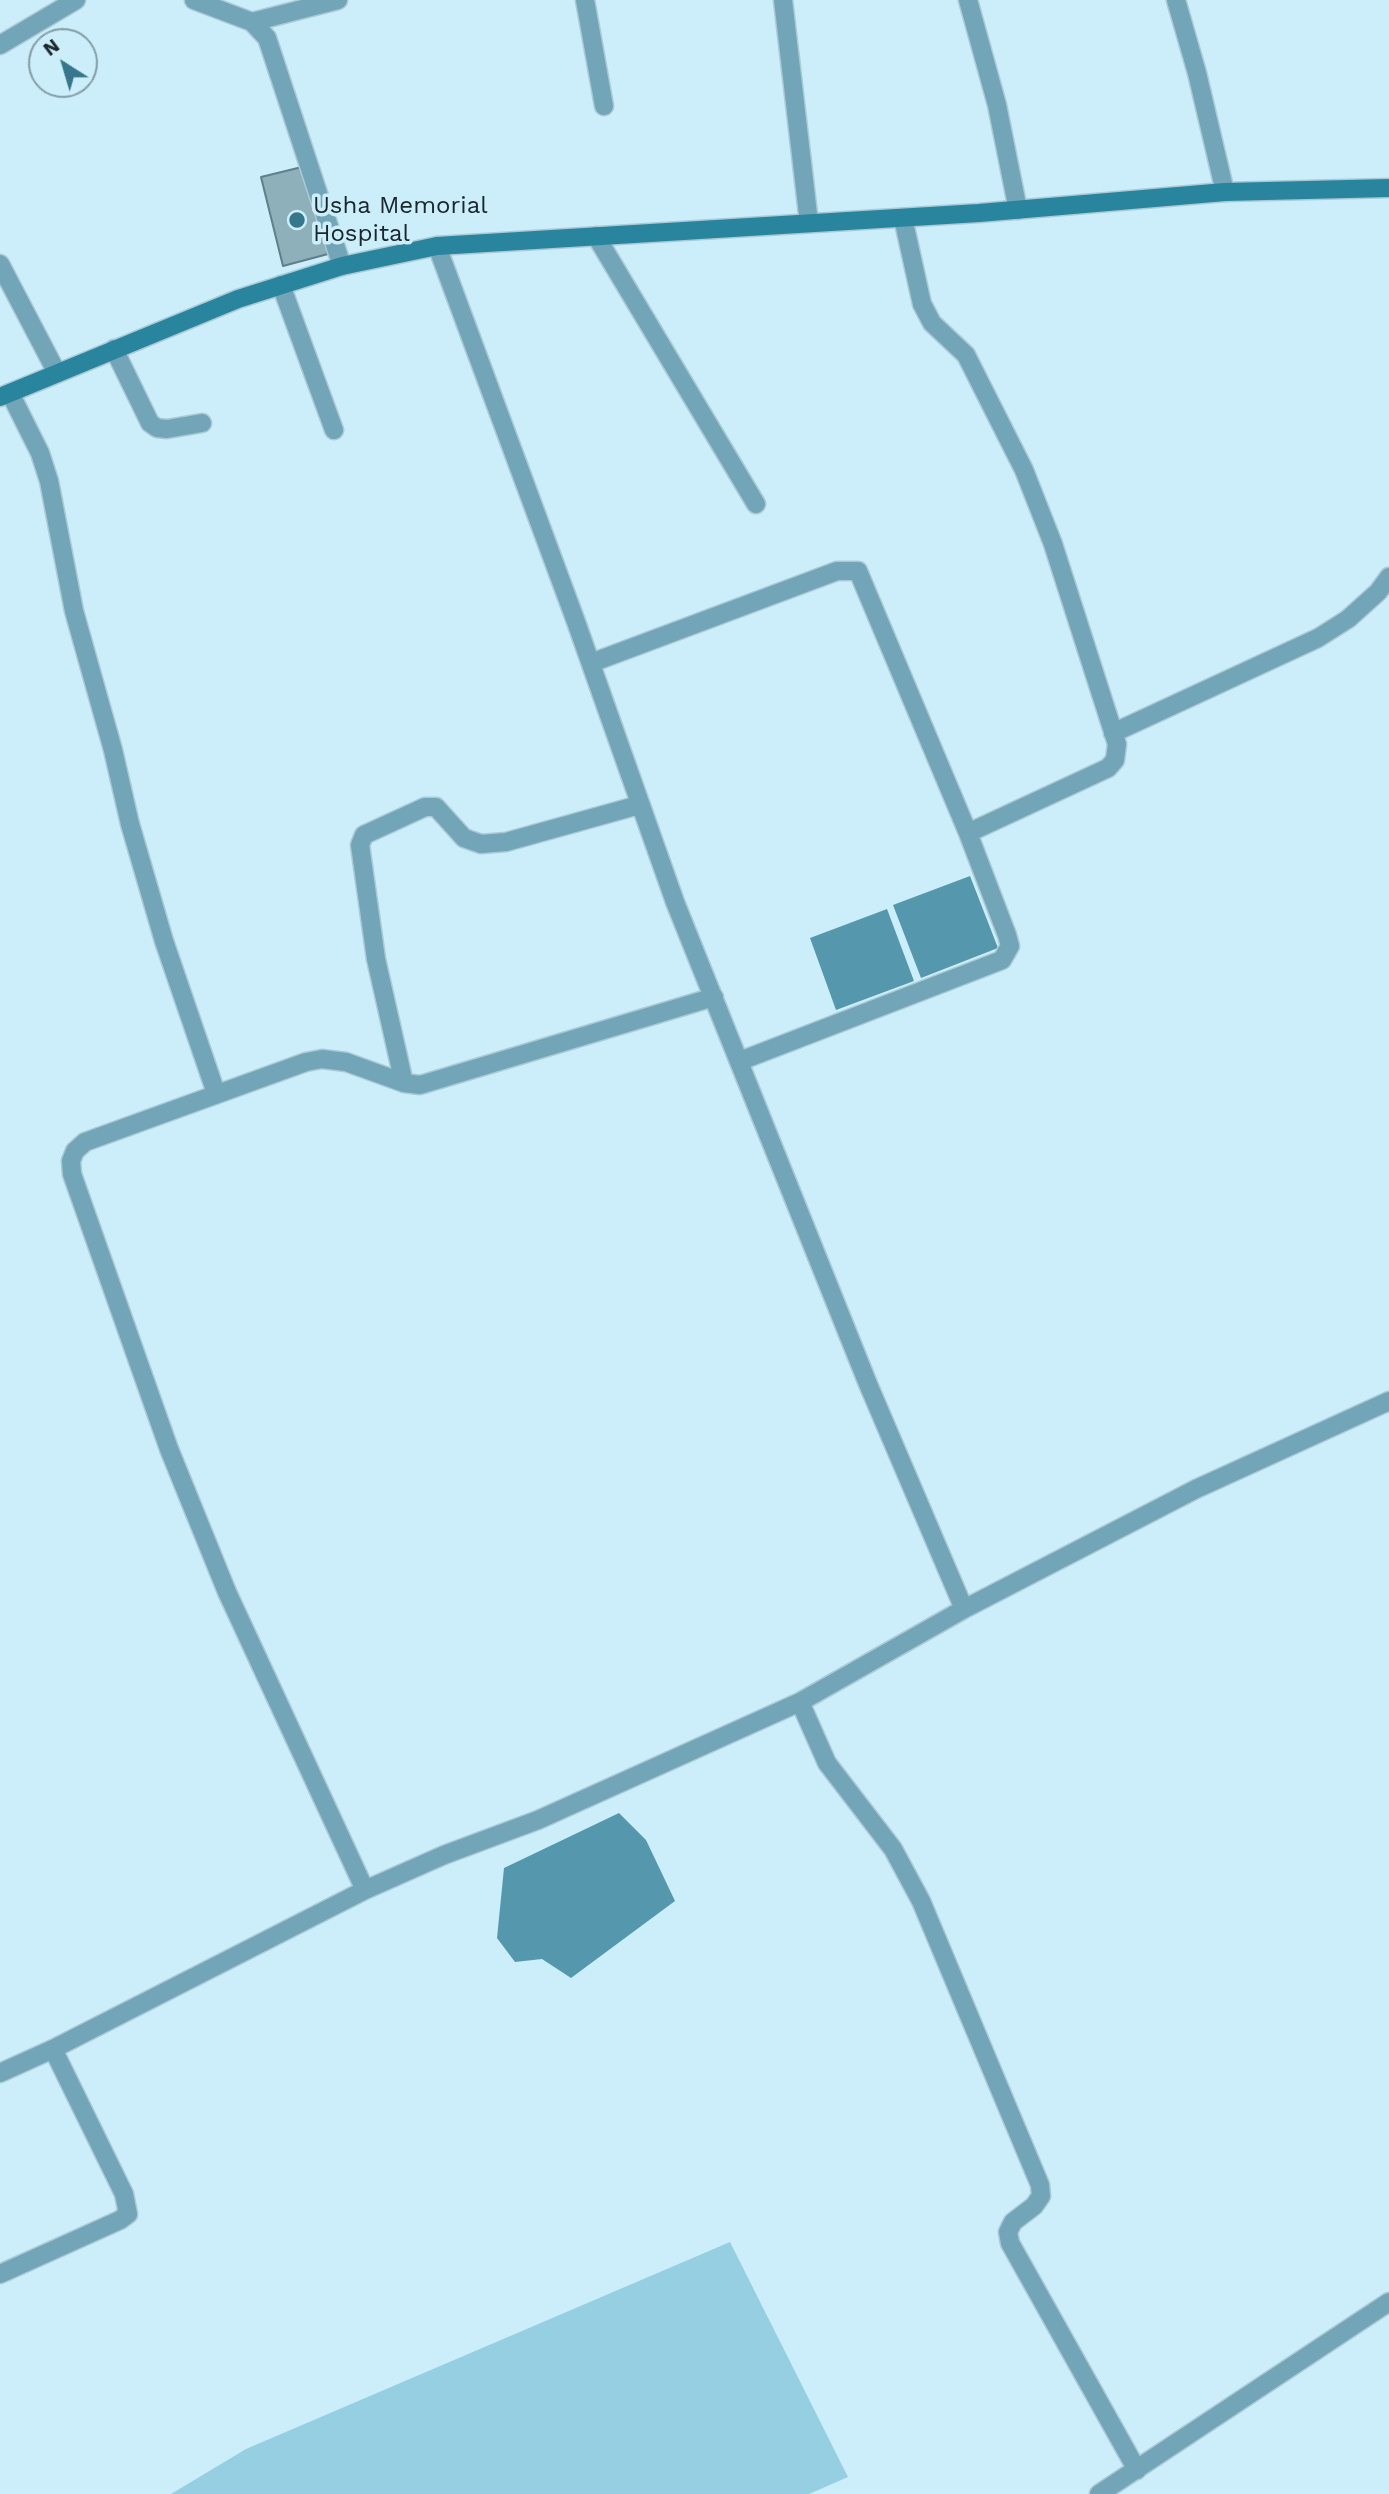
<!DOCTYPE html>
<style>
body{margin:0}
#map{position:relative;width:1389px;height:2494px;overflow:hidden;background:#cbeefa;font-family:"Work Sans",sans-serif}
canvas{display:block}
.north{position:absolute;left:28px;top:28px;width:70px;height:70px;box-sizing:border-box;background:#cbeefa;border:2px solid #849ea7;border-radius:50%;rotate:323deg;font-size:19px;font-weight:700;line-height:28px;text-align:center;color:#19262b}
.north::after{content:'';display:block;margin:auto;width:24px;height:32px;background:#37778b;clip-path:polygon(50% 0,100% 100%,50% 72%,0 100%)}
</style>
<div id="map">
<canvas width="1389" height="2494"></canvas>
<div class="north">N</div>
</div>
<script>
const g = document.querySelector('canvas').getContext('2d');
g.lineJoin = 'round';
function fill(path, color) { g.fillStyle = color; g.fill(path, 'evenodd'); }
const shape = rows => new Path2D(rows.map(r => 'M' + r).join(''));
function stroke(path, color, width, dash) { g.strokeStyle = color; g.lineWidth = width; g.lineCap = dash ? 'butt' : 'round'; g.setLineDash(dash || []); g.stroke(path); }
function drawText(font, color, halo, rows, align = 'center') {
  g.font = font + ' "Work Sans",sans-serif'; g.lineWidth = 7; g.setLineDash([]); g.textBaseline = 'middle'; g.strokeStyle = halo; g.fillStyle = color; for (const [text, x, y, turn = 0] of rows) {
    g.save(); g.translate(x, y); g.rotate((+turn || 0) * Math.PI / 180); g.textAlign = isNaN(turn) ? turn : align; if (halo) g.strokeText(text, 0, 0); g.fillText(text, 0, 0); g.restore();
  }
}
fill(shape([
 [730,2242,848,2477,809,2494,171,2494,246,2449]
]), '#96cfe2');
fill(shape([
 [970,876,998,948,921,978,893,905],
 [887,909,914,981,836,1010,810,938],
 [619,1813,646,1840,675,1901,571,1978,542,1959,515,1962,497,1938,504,1868]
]), '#5598ad');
const building = shape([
 [306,166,328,254,283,266,261,177,306,166]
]);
fill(building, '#8eb0bb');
stroke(building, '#5f7f8a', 2);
const street = shape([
 [194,0,252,22,267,38,342,266],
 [585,0,604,106],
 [783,0,809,223],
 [968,0,997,105,1018,210],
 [1176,0,1197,73,1225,192],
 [252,22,338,0],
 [0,45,76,0],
 [903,218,922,304,932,323,966,355,1024,470,1053,544,1117,744,1115,760,1108,768,968,833],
 [596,236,756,504],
 [437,246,575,619,675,902,868,1384,964,1609],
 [0,264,57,373],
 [281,285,334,430],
 [114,349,150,423,157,428,167,429,202,423],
 [10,393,40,453,49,481,74,611,113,750,130,824,164,941,216,1093],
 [591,663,837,571,858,571,968,833,1007,935,1010,946,1002,960,740,1061],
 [1113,733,1318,638,1348,619,1378,592,1389,577],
 [404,1083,376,959,360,845,364,835,425,807,436,807,464,838,481,844,506,842,639,805],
 [800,1702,827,1763,893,1849,921,1901,1040,2185,1041,2196,1034,2206,1013,2222,1008,2232,1010,2243,1137,2470],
 [365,1890,227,1592,169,1449,72,1174,71,1161,75,1151,85,1142,306,1062,322,1059,346,1062,404,1083,420,1085,714,997],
 [0,2073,53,2049,365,1890,444,1855,538,1820,800,1702,964,1609,1196,1489,1389,1401],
 [0,2274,120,2220,128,2214,124,2194,53,2049],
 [1099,2494,1389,2302]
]);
const secondary = shape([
 [0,397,238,299,342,266,437,246,979,213,1225,192,1389,188]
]);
stroke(street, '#abcad5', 21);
stroke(secondary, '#abcad5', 21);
stroke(street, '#71a5b7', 18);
stroke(secondary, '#29849e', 18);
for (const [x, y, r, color] of [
 [297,220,9,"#37778b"]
]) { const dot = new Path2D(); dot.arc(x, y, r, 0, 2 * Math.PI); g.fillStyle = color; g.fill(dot); stroke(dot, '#cbeefa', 2.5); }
drawText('24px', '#19262b', '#cbeefa', [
 ["Usha Memorial",313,206],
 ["Hospital",313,234]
], 'left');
</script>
